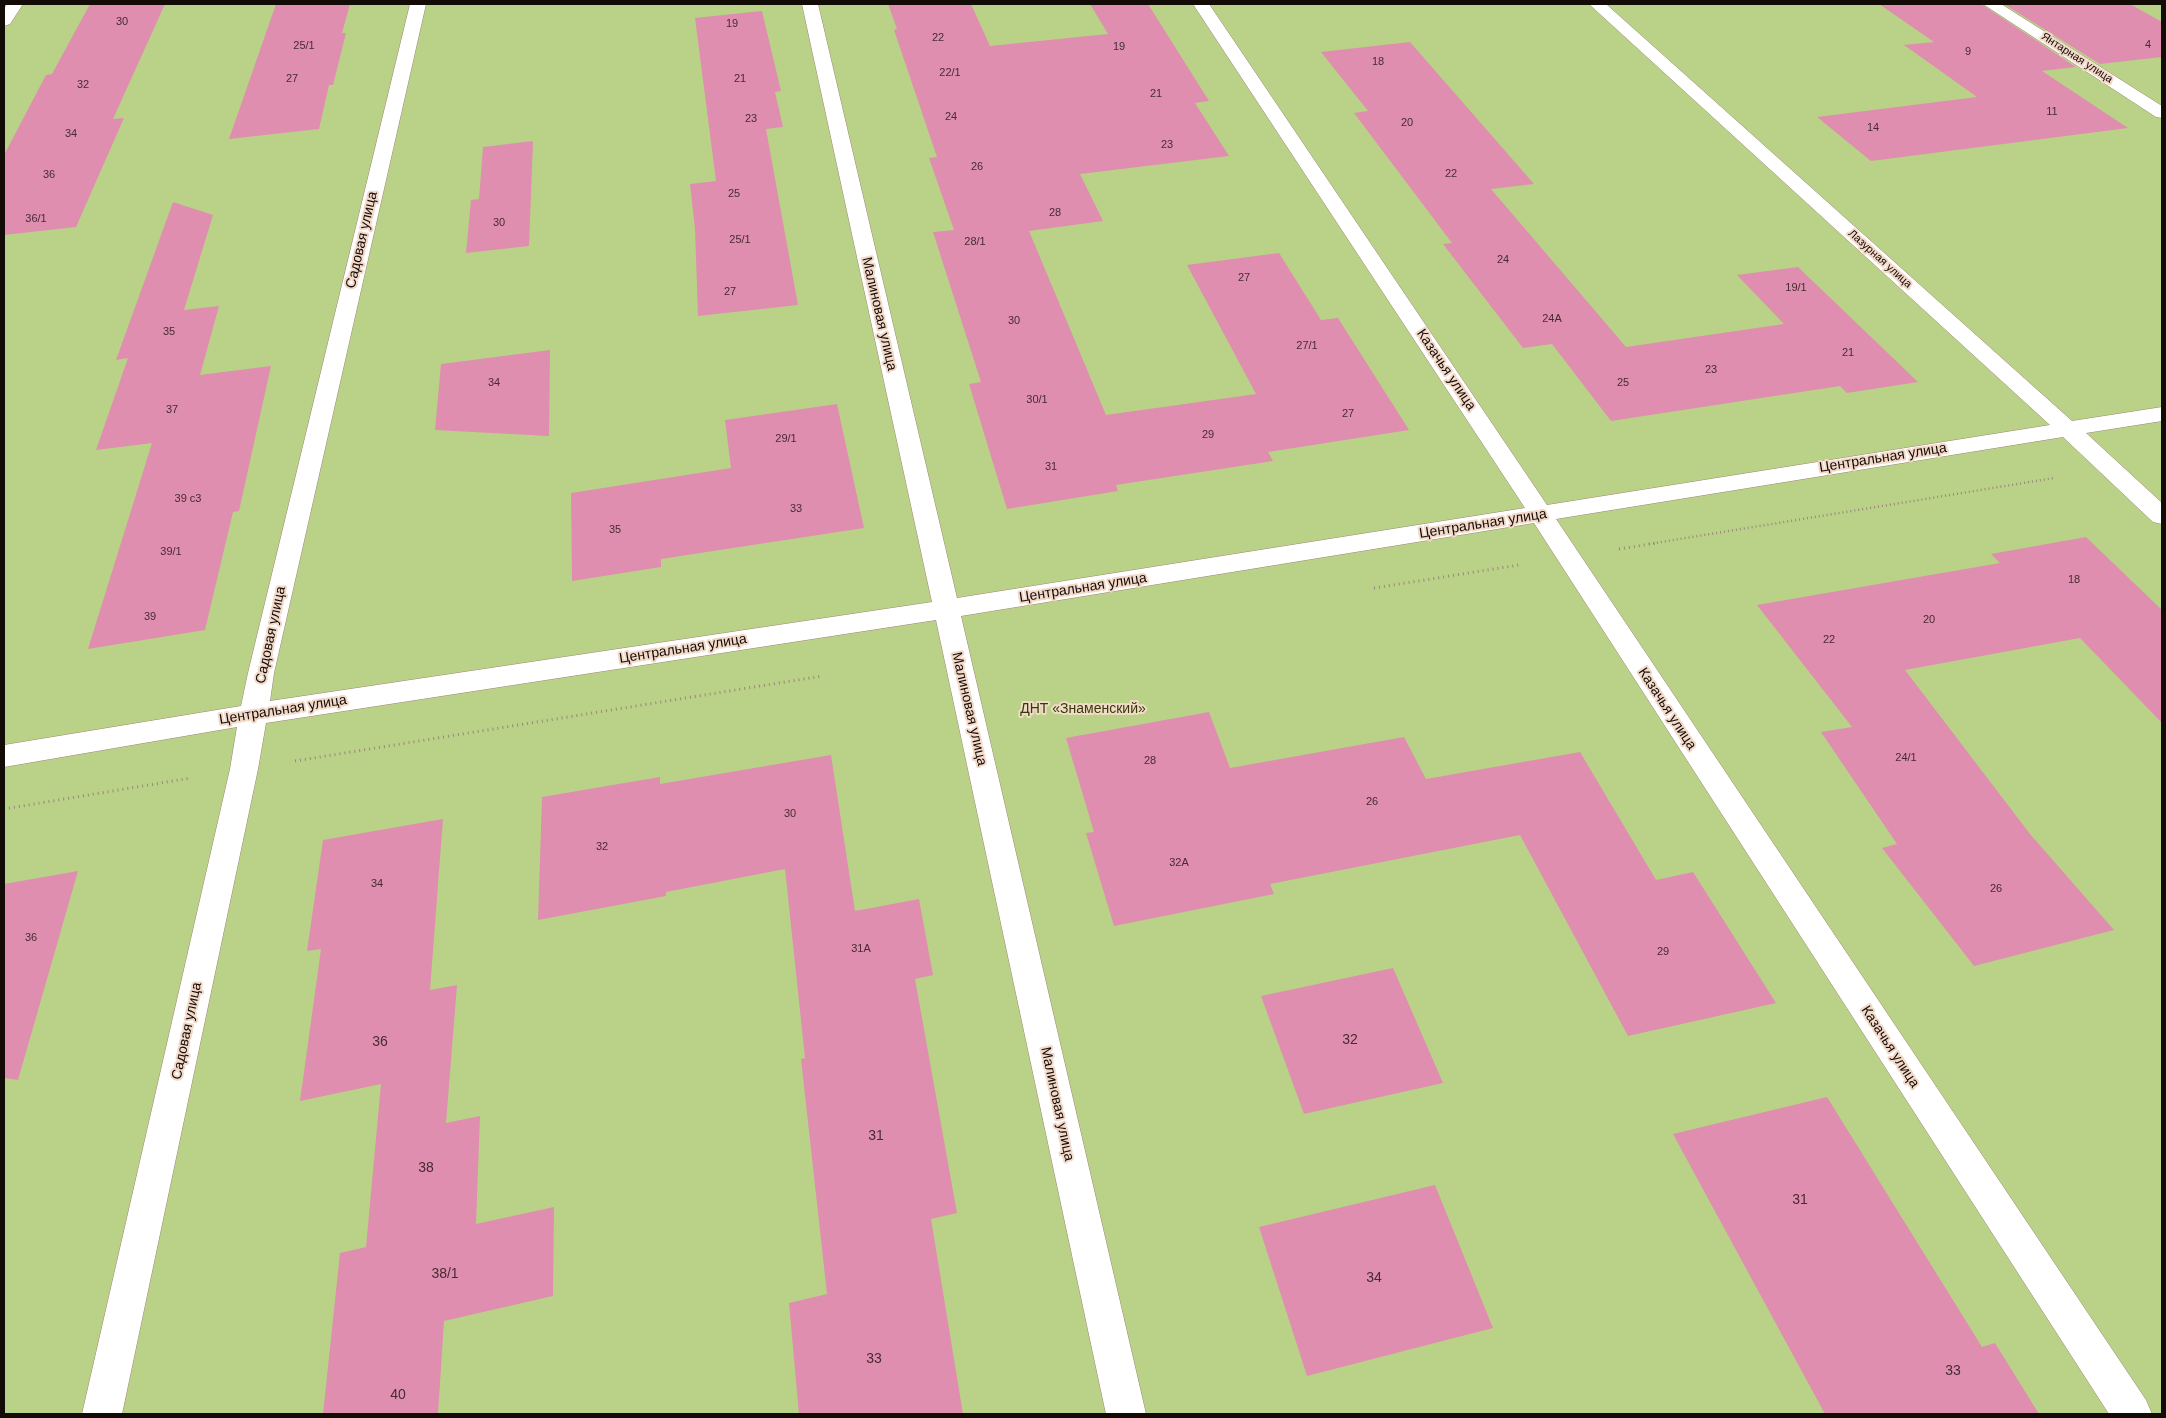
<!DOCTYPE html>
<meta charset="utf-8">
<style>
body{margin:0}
#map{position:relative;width:2166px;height:1418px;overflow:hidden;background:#f3d9c9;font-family:Helvetica,sans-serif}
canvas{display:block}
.frame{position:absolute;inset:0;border:5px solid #130b06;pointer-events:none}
</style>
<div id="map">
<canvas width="2166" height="1418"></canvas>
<div class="frame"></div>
</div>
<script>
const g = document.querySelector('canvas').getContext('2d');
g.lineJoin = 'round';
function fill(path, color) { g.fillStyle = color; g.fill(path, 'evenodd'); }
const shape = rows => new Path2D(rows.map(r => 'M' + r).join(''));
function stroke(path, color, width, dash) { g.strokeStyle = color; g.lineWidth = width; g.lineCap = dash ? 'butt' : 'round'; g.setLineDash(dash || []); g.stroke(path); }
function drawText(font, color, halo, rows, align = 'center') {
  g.font = font + ' Helvetica,sans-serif'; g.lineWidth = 4; g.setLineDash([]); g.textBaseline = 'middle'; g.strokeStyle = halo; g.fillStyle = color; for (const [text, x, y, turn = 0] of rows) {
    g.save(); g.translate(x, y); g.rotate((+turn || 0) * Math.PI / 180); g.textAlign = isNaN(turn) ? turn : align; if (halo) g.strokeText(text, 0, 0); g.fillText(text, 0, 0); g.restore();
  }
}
fill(shape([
 [4,4,2162,4,2162,1414,4,1414]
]), '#bad288');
fill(shape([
 [90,4,165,4,113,119,124,118,76,227,4,235,4,155,46,75,52,74],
 [276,4,350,4,342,33,346,33,333,85,329,85,319,129,229,139],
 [888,4,971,4,990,46,1108,34,1090,4,1148,4,1209,101,1195,103,1229,156,1080,174,1103,221,1029,231,1106,415,1256,394,1187,265,1279,253,1321,320,1338,318,1409,430,1268,452,1273,461,1116,485,1118,491,1007,509,969,384,981,382,933,232,954,230,929,158,937,157,894,30,897,29],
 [1879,4,1981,4,2076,67,2042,71,2128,128,1871,161,1817,117,1977,97,1904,45,1934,42],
 [2004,4,2130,4,2162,22,2162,57,2100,64],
 [762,11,781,91,775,92,783,127,766,129,798,305,698,316,695,229,690,184,716,181,695,18],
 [1410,42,1534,184,1491,189,1626,347,1784,324,1737,275,1798,267,1918,382,1847,393,1840,386,1611,421,1552,344,1523,348,1443,244,1452,243,1354,113,1368,111,1321,52],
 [533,141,529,246,466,253,471,200,479,199,483,147],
 [173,202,213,215,184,310,219,306,200,375,271,366,239,511,233,512,205,630,88,649,152,443,96,450,128,358,116,360],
 [550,350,549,436,435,430,441,364],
 [837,404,864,528,661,559,661,567,572,581,571,493,731,468,725,420],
 [2086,537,2162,610,2162,723,2080,638,1905,670,2030,834,2114,930,1974,966,1882,848,1897,844,1821,732,1852,727,1757,605,2000,563,1991,554],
 [1209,712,1230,768,1404,737,1426,779,1580,752,1656,880,1693,872,1776,1003,1628,1036,1520,835,1270,884,1274,894,1114,926,1086,833,1094,832,1066,738],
 [831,755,855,911,919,899,933,975,915,979,957,1213,931,1219,963,1414,799,1414,789,1303,827,1294,801,1059,805,1058,785,869,666,892,666,896,538,920,542,797,660,777,660,784],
 [443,819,430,990,457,985,446,1123,480,1116,476,1224,554,1207,553,1296,444,1321,438,1414,323,1414,340,1253,366,1247,381,1084,300,1101,321,949,307,951,323,840],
 [78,871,18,1080,4,1078,4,884],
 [1393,968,1443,1083,1304,1114,1261,996],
 [1827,1097,1982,1347,1995,1343,2039,1414,1825,1414,1673,1134],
 [1435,1185,1493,1328,1307,1376,1259,1227]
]), '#df8eaf');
const minor = shape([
 [7,4,23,4,10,24,4,26,4,9,7,4],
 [410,4,426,4,274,673,270,701,932,602,802,4,818,4,957,598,1525,508,1193,4,1209,4,1547,505,2050,425,1589,4,1606,4,2072,421,2162,407,2162,421,2086,433,2162,503,2162,524,2153,522,2063,437,1556,519,2146,1400,2152,1414,2109,1414,1534,523,961,616,1146,1414,1106,1414,936,620,266,723,258,769,122,1414,82,1414,230,769,237,727,4,767,4,745,241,706,248,673,410,4],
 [1983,4,2001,4,2162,106,2162,118,2156,117,1983,4]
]);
stroke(minor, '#9e8678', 1);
stroke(shape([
 [1649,544,2054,478]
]), '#9a877b', 2.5, [1, 3]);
stroke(shape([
 [1619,549,1657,543],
 [1374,588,1519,565],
 [295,761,822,676],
 [4,809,191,778]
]), '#9a877b', 3, [1, 4]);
fill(minor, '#fff');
drawText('11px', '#462c30', null, [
 ["30",122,22],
 ["19",732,24],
 ["22",938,38],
 ["4",2148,45],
 ["25/1",304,46],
 ["19",1119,47],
 ["9",1968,52],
 ["18",1378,62],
 ["22/1",950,73],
 ["27",292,79],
 ["21",740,79],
 ["32",83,85],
 ["21",1156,94],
 ["11",2052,112],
 ["24",951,117],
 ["23",751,119],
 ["20",1407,123],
 ["14",1873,128],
 ["34",71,134],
 ["23",1167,145],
 ["26",977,167],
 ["22",1451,174],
 ["36",49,175],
 ["25",734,194],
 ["28",1055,213],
 ["36/1",36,219],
 ["30",499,223],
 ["25/1",740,240],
 ["28/1",975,242],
 ["24",1503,260],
 ["27",1244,278],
 ["19/1",1796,288],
 ["27",730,292],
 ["24А",1552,319],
 ["30",1014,321],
 ["35",169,332],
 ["27/1",1307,346],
 ["21",1848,353],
 ["23",1711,370],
 ["34",494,383],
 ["25",1623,383],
 ["30/1",1037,400],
 ["37",172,410],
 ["27",1348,414],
 ["29",1208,435],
 ["29/1",786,439],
 ["31",1051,467],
 ["39 с3",188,499],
 ["33",796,509],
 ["35",615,530],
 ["39/1",171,552],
 ["18",2074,580],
 ["39",150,617],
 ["20",1929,620],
 ["22",1829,640],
 ["24/1",1906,758],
 ["28",1150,761],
 ["26",1372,802],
 ["30",790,814],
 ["32",602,847],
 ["32А",1179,863],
 ["34",377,884],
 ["26",1996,889],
 ["36",31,938],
 ["31А",861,949],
 ["29",1663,952]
]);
drawText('11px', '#130b06', '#f3d9c9', [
 ["Янтарная улица",2077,58,33],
 ["Лазурная улица",1880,259,42]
]);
drawText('14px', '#130b06', '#f3d9c9', [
 ["Садовая улица",362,240,-77],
 ["Малиновая улица",879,314,77],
 ["Казачья улица",1446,370,56],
 ["Центральная улица",1883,458,-9],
 ["Центральная улица",1483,524,-9],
 ["Центральная улица",1083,588,-9],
 ["Садовая улица",271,635,-78],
 ["Центральная улица",683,649,-9],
 ["Малиновая улица",969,709,77],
 ["Казачья улица",1667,709,57],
 ["Центральная улица",283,710,-9],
 ["Садовая улица",187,1031,-78],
 ["Казачья улица",1890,1047,57],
 ["Малиновая улица",1057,1104,78]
]);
drawText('14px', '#303e02', '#f3d9c9', [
 ["ДНТ «Знаменский»",1083,709]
]);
drawText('14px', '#462c30', null, [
 ["32",1350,1040],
 ["36",380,1042],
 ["31",876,1136],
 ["38",426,1168],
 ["31",1800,1200],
 ["38/1",445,1274],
 ["34",1374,1278],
 ["33",874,1359],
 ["33",1953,1371],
 ["40",398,1395]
]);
</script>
